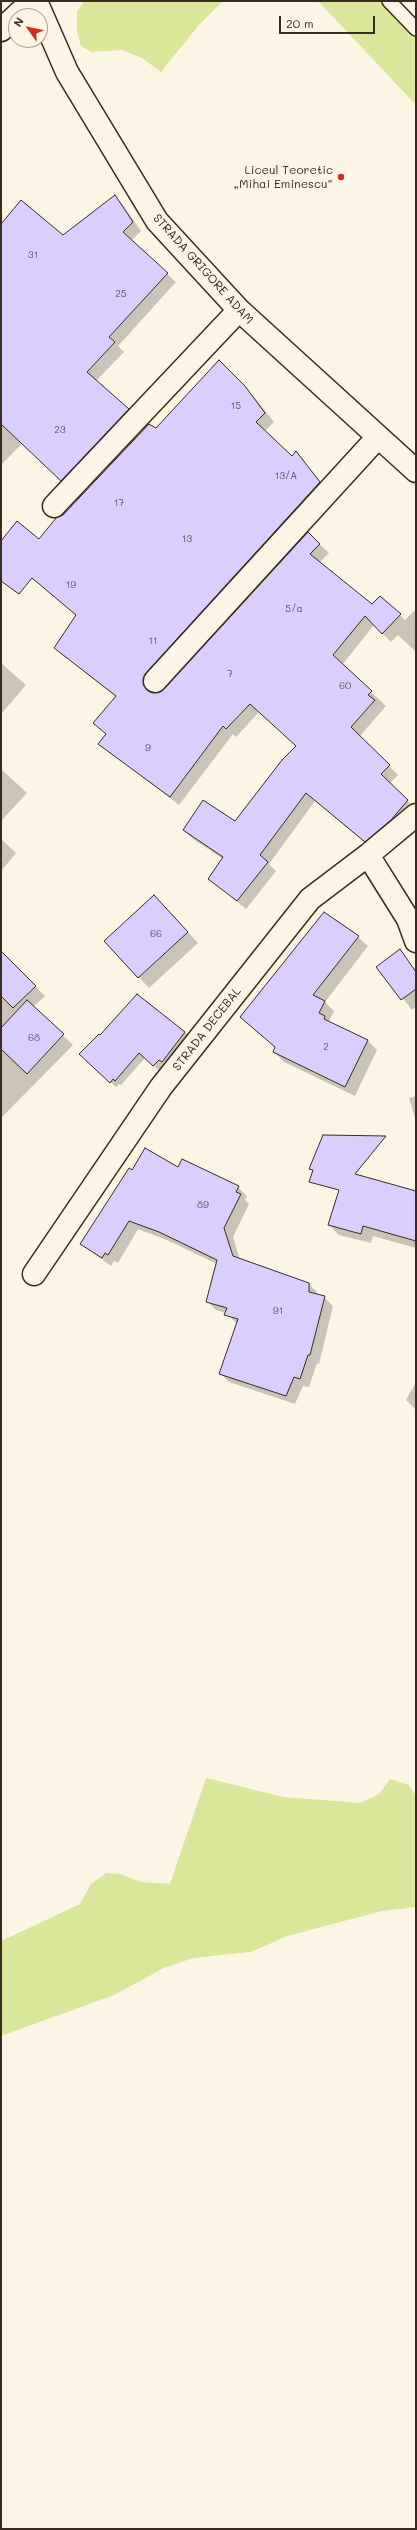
<!DOCTYPE html>
<meta charset="utf-8">
<style>
body{margin:0}
#map{position:relative;width:417px;height:2530px;overflow:hidden;background:#fcf5e5;font-family:Mali,sans-serif}
canvas{display:block}
.frame{position:absolute;inset:0;border:2px solid #3b2a1e;pointer-events:none}
.north{position:absolute;left:8px;top:8px;width:40px;height:40px;box-sizing:border-box;background:#fcf5e5;border:1px solid #afa495;border-radius:50%;rotate:303deg;font-size:11px;font-weight:700;line-height:16px;text-align:center;color:#3b2a1e}
.north::after{content:'';display:block;margin:auto;width:14px;height:18px;background:#c8321e;clip-path:polygon(50% 0,100% 100%,50% 72%,0 100%)}
.scale{position:absolute;left:279px;top:16px;width:96px;height:18px;box-sizing:border-box;border:2px solid #3b2a1e;border-top:0;padding-left:5px;font-size:12px;line-height:14px;white-space:nowrap;color:#3b2a1e;-webkit-text-stroke:3px #fcf5e5;paint-order:stroke}
</style>
<div id="map">
<canvas width="417" height="2530"></canvas>
<div class="frame"></div>
<div class="north">N</div>
<div class="scale">20 m</div>
</div>
<script>
const g = document.querySelector('canvas').getContext('2d');
g.lineJoin = 'round';
function fill(path, color) { g.fillStyle = color; g.fill(path, 'evenodd'); }
const shape = rows => new Path2D(rows.map(r => 'M' + r).join(''));
function stroke(path, color, width, dash) { g.strokeStyle = color; g.lineWidth = width; g.lineCap = dash ? 'butt' : 'round'; g.setLineDash(dash || []); g.stroke(path); }
function drawText(font, color, halo, rows, align = 'center') {
  g.font = font + ' Mali,sans-serif'; g.lineWidth = 4; g.setLineDash([]); g.textBaseline = 'middle'; g.strokeStyle = halo; g.fillStyle = color; for (const [text, x, y, turn = 0] of rows) {
    g.save(); g.translate(x, y); g.rotate((+turn || 0) * Math.PI / 180); g.textAlign = isNaN(turn) ? turn : align; if (halo) g.strokeText(text, 0, 0); g.fillText(text, 0, 0); g.restore();
  }
}
fill(shape([
 [85,1,223,1,198,26,161,72,142,58,122,50,91,52,81,46,77,32,77,11],
 [318,1,381,1,416,38,416,105],
 [206,1778,283,1797,360,1803,379,1794,390,1779,409,1785,416,1796,416,1907,382,1911,287,1936,251,1952,193,1958,164,1968,114,1995,1,2036,1,1941,80,1904,91,1884,106,1873,120,1874,141,1882,170,1884]
]), '#dae699');
fill(shape([
 [115,196,123,205,141,231,131,241,176,282,118,346,124,352,92,385,86,379,1,465,1,225,63,236],
 [219,362,254,397,274,422,265,431,292,457,296,453,328,492,154,682,152,695,165,690,308,534,329,553,319,563,372,605,400,615,405,620,416,609,416,652,398,635,391,642,374,625,342,665,386,706,359,737,398,775,389,784,416,809,374,850,315,801,269,864,276,871,246,909,210,879,223,859,193,839,184,830,235,822,297,747,259,712,236,737,233,734,179,805,100,744,106,734,94,723,116,697,55,648,77,616,1,549,1,543,39,540,156,429],
 [128,409,137,419,71,489,46,465],
 [1,663,26,685,1,714],
 [1,769,27,793,1,821],
 [1,839,16,853,1,871],
 [164,907,198,943,149,988,105,941],
 [358,937,368,946,325,1002,334,1011,329,1021,332,1024,367,1040,377,1050,355,1096,284,1062,274,1052,276,1048,241,1017],
 [399,951,416,970,416,1007,412,1010,378,967],
 [12,963,45,996,33,1007,73,1045,1,1118,1,980],
 [185,1032,190,1038,159,1071,145,1058,121,1085,119,1084,116,1087,86,1060],
 [416,1096,416,1121,409,1098],
 [179,1168,238,1187,247,1196,245,1200,249,1204,233,1237,240,1260,308,1283,317,1292,317,1295,324,1297,333,1306,319,1364,317,1363,309,1387,303,1386,295,1404,229,1382,220,1373,237,1324,226,1313,216,1310,207,1301,217,1264,169,1241,138,1229,118,1263,114,1261,111,1266,81,1244,133,1171],
 [416,1193,416,1248,373,1236,371,1243,339,1235,329,1225],
 [416,1382,416,1410,406,1400]
]), '#0003');
const building = shape([
 [115,195,133,222,123,232,168,273,109,337,115,342,87,372,129,409,61,481,1,424,1,224,21,200,63,235,115,195],
 [219,360,245,386,265,413,256,422,292,456,296,451,320,482,146,673,143,685,153,693,164,689,308,532,320,544,310,554,372,604,380,596,401,614,382,634,365,616,333,655,372,691,368,695,375,700,351,727,390,765,381,774,408,800,391,820,365,842,306,793,260,855,268,862,237,901,208,879,223,857,183,830,203,800,235,821,282,760,296,746,250,704,226,729,223,726,170,797,98,744,106,734,93,723,116,696,54,648,76,615,32,578,19,594,1,581,1,541,17,521,39,539,56,518,63,515,149,424,156,428,219,360],
 [154,895,188,932,138,978,104,941,154,895],
 [324,912,359,936,313,995,325,1001,319,1013,325,1016,324,1019,368,1040,345,1087,273,1052,275,1047,240,1017,324,912],
 [400,949,416,972,416,989,401,1000,376,967,400,949],
 [1,951,36,986,13,1008,1,996,1,951],
 [137,994,185,1032,162,1062,159,1060,153,1066,139,1053,115,1081,113,1079,110,1083,79,1054,99,1034,100,1035,137,994],
 [27,1000,64,1034,27,1074,1,1049,1,1028,27,1000],
 [323,1135,386,1136,355,1174,416,1191,416,1241,363,1226,361,1234,328,1225,339,1190,309,1182,313,1170,309,1169,323,1135],
 [145,1148,178,1167,182,1159,239,1186,236,1192,241,1194,224,1228,233,1256,309,1283,309,1292,325,1296,310,1355,308,1355,300,1379,294,1377,286,1396,219,1374,238,1319,224,1315,227,1308,206,1302,217,1260,159,1232,129,1221,108,1255,105,1253,102,1258,80,1244,129,1168,132,1170,145,1148]
]);
fill(building, '#dacdff');
stroke(building, '#3b2a1e', 1);
const service = shape([
 [389,1,416,29]
]);
const minor = shape([
 [36,1,67,72,157,221,239,310,416,471],
 [54,506,239,310],
 [155,681,378,437],
 [368,855,408,919,416,941],
 [34,1274,161,1087,310,899,368,855,416,815]
]);
const secondary = shape([
 [1,30,32,1]
]);
stroke(service, '#3b2a1e', 16);
stroke(minor, '#3b2a1e', 25);
stroke(secondary, '#3b2a1e', 25);
stroke(service, '#fcf5e5', 13);
stroke(minor, '#fcf5e5', 22);
stroke(secondary, '#fcf5e5', 22);
for (const [x, y, r, color] of [
 [341,177,4,"#c8321e"]
]) { const dot = new Path2D(); dot.arc(x, y, r, 0, 2 * Math.PI); g.fillStyle = color; g.fill(dot); stroke(dot, '#fcf5e5', 1.5); }
drawText('10px', '#635356', null, [
 ["31",33,255],
 ["25",121,294],
 ["15",236,406],
 ["23",60,430],
 ["13/A",286,476],
 ["17",119,503],
 ["13",187,539],
 ["19",71,585],
 ["5/a",294,609],
 ["11",153,641],
 ["7",230,674],
 ["60",345,686],
 ["9",148,748],
 ["66",156,934],
 ["68",34,1038],
 ["2",326,1047],
 ["89",203,1205],
 ["91",278,1311]
]);
drawText('12px', '#3b2a1e', '#fcf5e5', [
 ["Liceul Teoretic",333,170],
 ["„Mihai Eminescu“",333,184]
], 'right');
drawText('12px', '#3b2a1e', '#fcf5e5', [
 ["STRADA GRIGORE ADAM",203,269,48],
 ["STRADA DECEBAL",207,1029,-52]
]);
</script>
